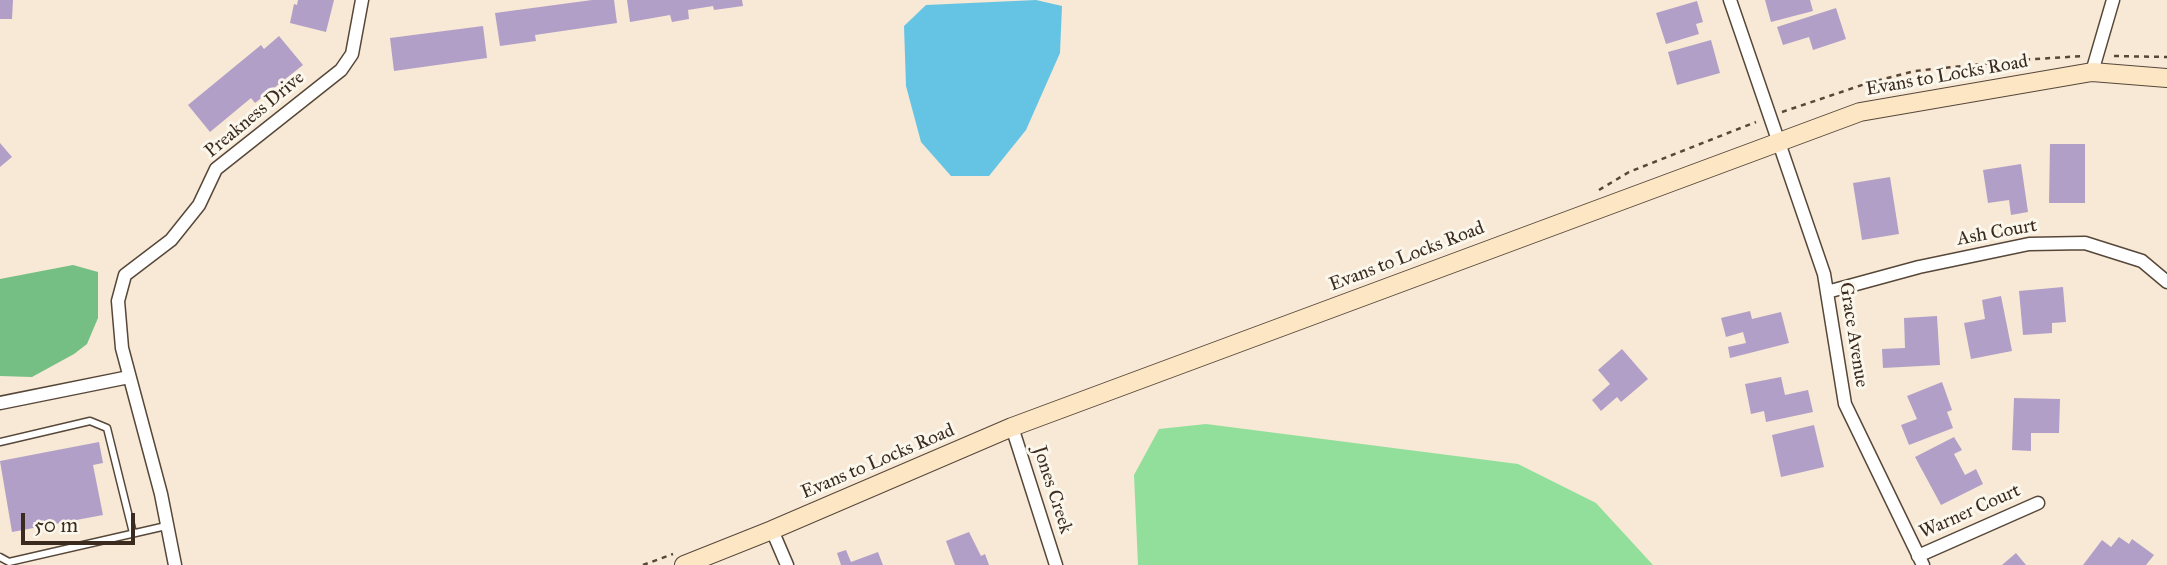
<!DOCTYPE html>
<style>
body{margin:0}
#map{position:relative;width:2167px;height:565px;overflow:hidden;background:#f7e9d5;font-family:"IM FELL Great Primer",serif}
canvas{display:block}
.scale{position:absolute;left:21px;top:513px;width:114px;height:32px;box-sizing:border-box;border:4px solid #3b2a1e;border-top:0;padding-left:9px;font-size:21px;line-height:24px;white-space:nowrap;color:#3b2a1e;-webkit-text-stroke:5px #fbf7ec;paint-order:stroke}
</style>
<div id="map">
<canvas width="2167" height="565"></canvas>
<div class="scale">50 m</div>
</div>
<script>
const g = document.querySelector('canvas').getContext('2d');
g.lineJoin = 'round';
function fill(path, color) { g.fillStyle = color; g.fill(path, 'evenodd'); }
const shape = rows => new Path2D(rows.map(r => 'M' + r).join(''));
function stroke(path, color, width, dash) { g.strokeStyle = color; g.lineWidth = width; g.lineCap = dash ? 'butt' : 'round'; g.setLineDash(dash || []); g.stroke(path); }
function drawText(font, color, halo, rows, align = 'center') {
  g.font = font + ' "IM FELL Great Primer",serif'; g.lineWidth = 6; g.setLineDash([]); g.textBaseline = 'middle'; g.strokeStyle = halo; g.fillStyle = color; for (const [text, x, y, turn = 0] of rows) {
    g.save(); g.translate(x, y); g.rotate((+turn || 0) * Math.PI / 180); g.textAlign = isNaN(turn) ? turn : align; if (halo) g.strokeText(text, 0, 0); g.fillText(text, 0, 0); g.restore();
  }
}
fill(shape([
 [1206,424,1518,464,1596,503,1653,565,1138,565,1134,475,1159,429]
]), '#92df9c');
fill(shape([
 [73,265,98,272,98,318,87,344,74,354,32,377,0,376,0,279]
]), '#75be84');
fill(shape([
 [1036,0,1062,6,1060,53,1026,130,989,176,951,176,921,142,906,86,904,26,926,5]
]), '#65c4e3');
fill(shape([
 [0,0,13,0,12,19,0,19],
 [298,0,334,0,326,32,290,23,294,4,297,5],
 [592,0,614,0,617,23,535,35,536,41,500,46,495,13],
 [627,0,742,0,743,6,714,10,713,6,688,10,689,19,672,22,670,15,630,22],
 [1765,0,1810,0,1813,11,1771,22],
 [1697,1,1703,22,1696,24,1699,34,1666,44,1656,13],
 [1836,8,1846,39,1813,50,1809,37,1783,45,1777,27],
 [483,26,487,58,394,71,390,38],
 [279,36,303,65,255,103,251,98,210,132,188,105,261,45,264,49],
 [1711,40,1720,73,1677,85,1668,52],
 [0,143,12,157,0,167],
 [2050,144,2085,144,2085,203,2049,203],
 [2021,164,2028,212,2011,215,2009,200,1988,203,1983,170],
 [1890,177,1899,234,1862,240,1853,183],
 [2063,287,2066,322,2052,323,2052,333,2023,335,2019,291],
 [2001,296,2012,351,1971,359,1964,323,1985,319,1982,300],
 [1750,311,1752,319,1781,312,1789,343,1730,358,1728,347,1746,343,1743,332,1726,337,1721,318],
 [1937,316,1940,365,1883,368,1882,349,1905,348,1904,318],
 [1622,349,1648,379,1621,402,1617,397,1601,411,1592,400,1610,384,1598,370],
 [1781,377,1785,395,1808,390,1813,412,1766,422,1764,411,1751,414,1745,384],
 [1942,382,1952,410,1947,412,1953,428,1909,445,1901,425,1917,419,1907,396],
 [2014,398,2060,399,2059,433,2031,433,2031,451,2012,450],
 [1814,425,1824,467,1781,477,1772,435],
 [1954,437,1962,450,1954,454,1965,475,1976,469,1983,484,1941,505,1915,457],
 [99,442,103,463,93,465,103,515,12,532,0,461],
 [969,532,981,556,985,554,989,565,955,565,946,541],
 [2119,537,2129,544,2132,539,2154,555,2146,565,2083,565,2102,540,2111,547],
 [846,550,851,562,878,552,883,565,841,565,837,553],
 [2016,553,2026,565,2002,565]
]), '#b29fc7');
const lane = shape([
 [0,442,90,421,107,428,133,533],
 [0,557,9,562,166,526]
]);
const street = shape([
 [1730,0,1824,274,1845,404,1923,565],
 [2092,72,2113,0],
 [1827,292,1919,267,2029,244,2085,243,2142,261,2167,282],
 [0,403,129,377],
 [1012,427,1056,565],
 [772,530,787,565],
 [1918,556,2038,503],
 [175,565,161,494,122,348,118,301,125,275,171,240,199,205,216,169,341,70,352,54,362,0]
]);
const secondary = shape([
 [684,565,772,530,1012,427,1860,112,2092,72,2167,78]
]);
stroke(lane, '#574739', 9);
stroke(street, '#574739', 15);
stroke(secondary, '#574739', 20);
stroke(shape([
 [2114,56,2167,57],
 [1782,112,1868,83,1915,71,2020,60,2083,56],
 [1599,190,1629,172,1756,122],
 [643,565,673,554]
]), '#574739', 2.5, [5, 5]);
stroke(lane, '#fff', 6);
stroke(street, '#fff', 12);
stroke(secondary, '#fce6c4', 18);
drawText('19px', '#3b2a1e', '#fbf7ec', [
 ["Evans to Locks Road",1947,76,-10],
 ["Preakness Drive",255,115,-40],
 ["Ash Court",1997,233,-10],
 ["Evans to Locks Road",1407,257,-21],
 ["Grace Avenue",1853,335,81],
 ["Evans to Locks Road",878,462,-23],
 ["Jones Creek",1052,490,72],
 ["Warner Court",1970,512,-24]
]);
</script>
